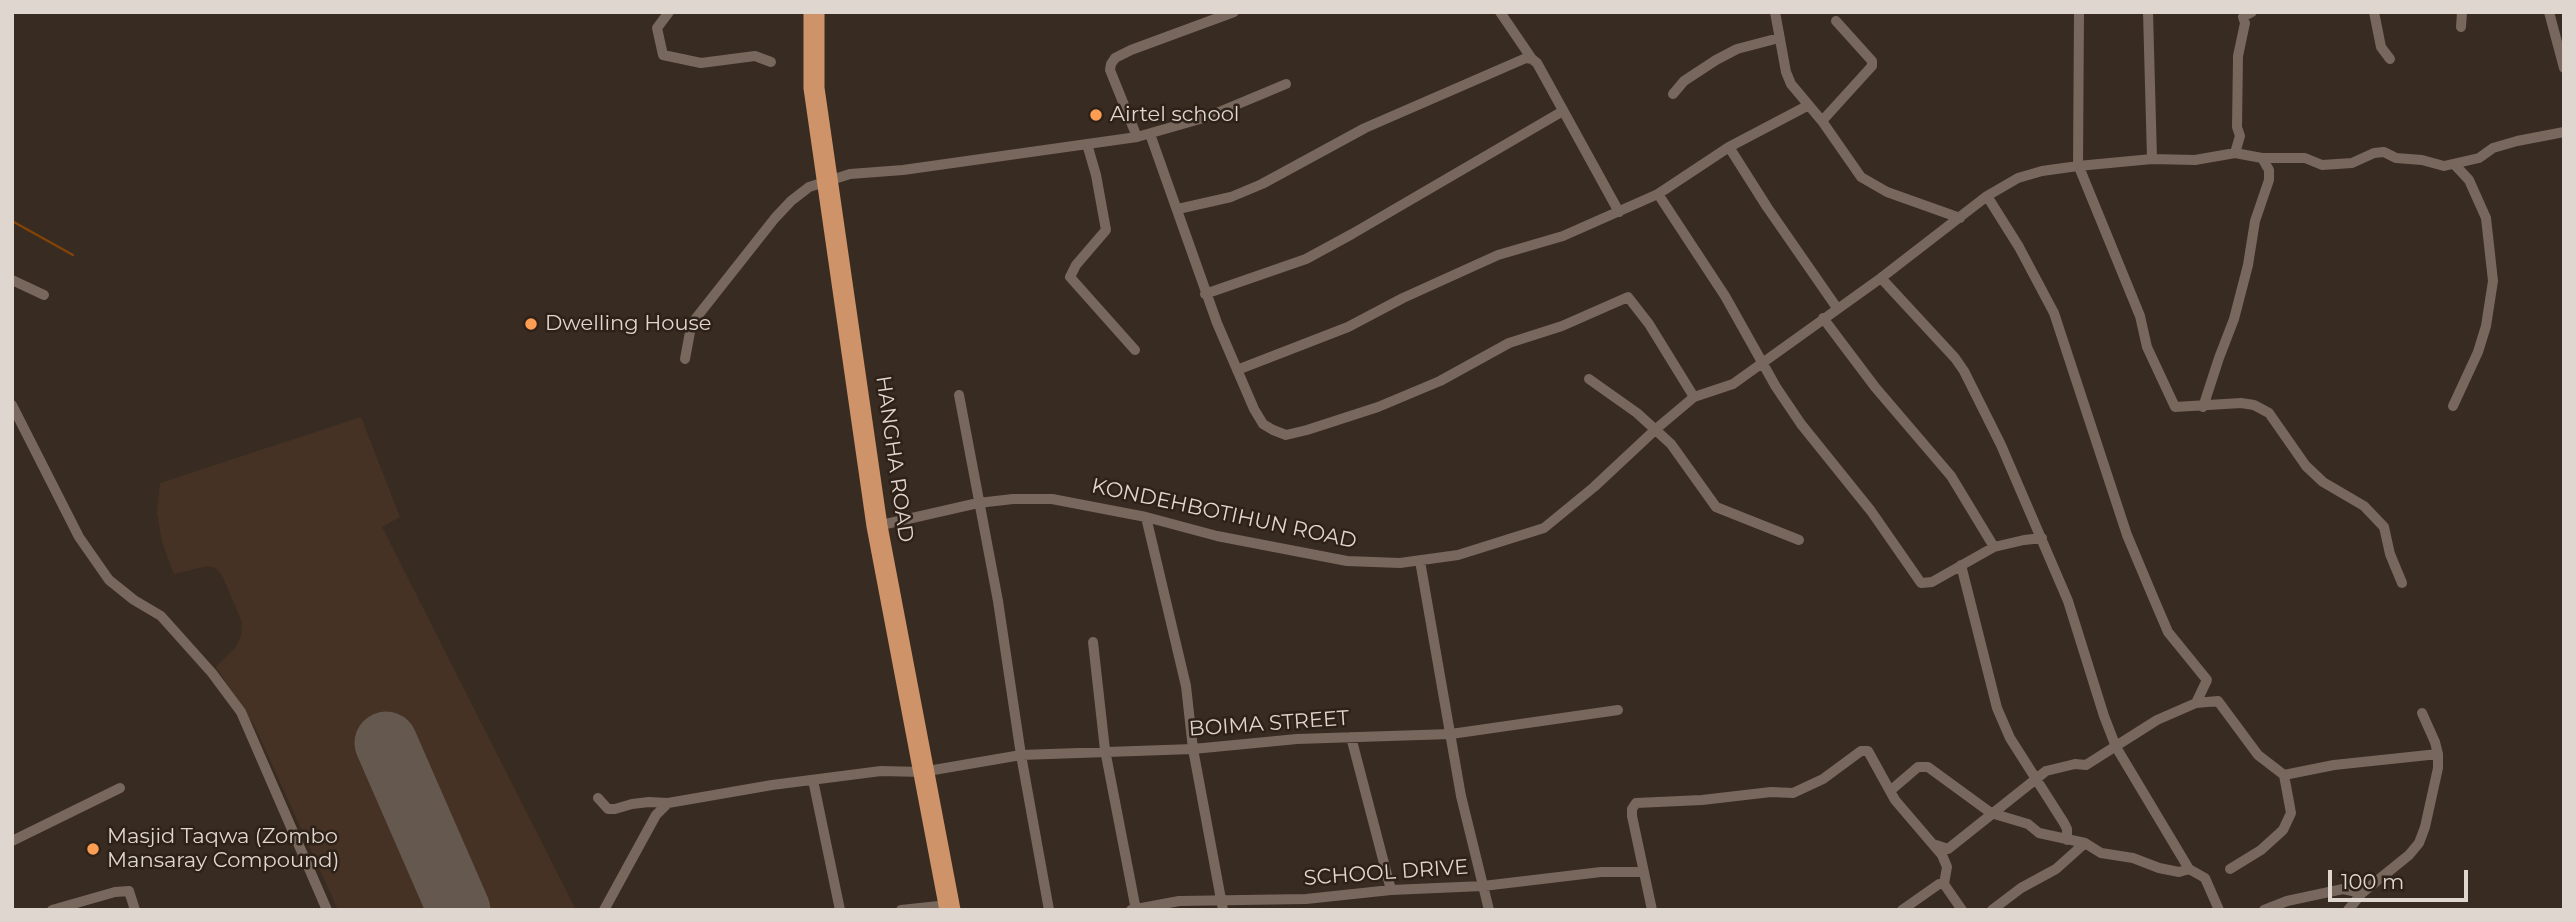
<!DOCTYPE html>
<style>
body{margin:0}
#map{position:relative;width:2576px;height:922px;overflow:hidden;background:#382b21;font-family:Montserrat,sans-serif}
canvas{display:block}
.frame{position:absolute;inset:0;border:14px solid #dfd6d0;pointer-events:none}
.scale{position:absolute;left:2328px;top:870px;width:140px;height:32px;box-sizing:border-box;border:4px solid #dfd6d0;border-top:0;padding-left:9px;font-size:21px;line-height:24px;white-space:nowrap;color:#dfd6d0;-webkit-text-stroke:5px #2e2118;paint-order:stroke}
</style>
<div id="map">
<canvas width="2576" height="922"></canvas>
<div class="frame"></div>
<div class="scale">100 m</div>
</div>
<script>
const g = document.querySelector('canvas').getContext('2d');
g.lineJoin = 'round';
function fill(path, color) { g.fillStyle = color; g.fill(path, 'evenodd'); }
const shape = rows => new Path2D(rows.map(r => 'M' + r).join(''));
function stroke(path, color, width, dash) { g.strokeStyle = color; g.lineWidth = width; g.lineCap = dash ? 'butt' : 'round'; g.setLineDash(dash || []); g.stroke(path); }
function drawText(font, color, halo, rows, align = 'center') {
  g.font = font + ' Montserrat,sans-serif'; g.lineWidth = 5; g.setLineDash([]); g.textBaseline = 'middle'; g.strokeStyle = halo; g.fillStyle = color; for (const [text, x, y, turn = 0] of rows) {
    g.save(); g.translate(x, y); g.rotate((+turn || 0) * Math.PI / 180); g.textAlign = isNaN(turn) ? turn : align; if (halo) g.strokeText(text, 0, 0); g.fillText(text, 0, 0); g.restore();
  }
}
fill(shape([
 [361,417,400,517,382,527,576,910,338,910,255,727,216,667,236,647,241,635,242,622,222,575,215,568,208,566,174,574,162,542,157,513,160,483]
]), '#453224');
stroke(shape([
 [12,221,73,255]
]), '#814308', 2.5);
stroke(shape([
 [386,743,459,910]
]), '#64584f', 63);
stroke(shape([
 [669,12,657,28,663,55,701,63,755,56,771,62],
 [1500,12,1532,59,1537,63,1619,212],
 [1775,12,1786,72,1791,84,1822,121,1861,177,1887,192,1960,218],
 [2148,12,2152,159],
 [2374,12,2381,47,2390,59],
 [2549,12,2564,68],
 [2461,27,2462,12],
 [1673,94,1684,81,1716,60,1737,49,1779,38],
 [1822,121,1872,66,1872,61,1836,21],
 [1150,134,1217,323,1254,409,1263,424,1273,430,1286,435,1307,430,1378,407,1440,381,1509,343,1562,326,1628,297,1649,324,1694,397],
 [1137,137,1110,70,1111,64,1115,58,1131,50,1234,12],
 [1087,144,1096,175,1106,230,1076,265,1070,277,1135,350],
 [1729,147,1767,207,1837,308],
 [2235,153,2240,136,2237,127,2238,56,2245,23,2243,17,2252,12],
 [2078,166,2079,12],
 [2079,167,2140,316,2147,347,2175,407,2241,403,2254,405,2269,413,2306,466,2323,482,2364,506,2384,527,2390,554,2402,583],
 [1658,194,1725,296,1776,387,1801,424,1871,511,1921,583,1932,582,1994,547,2024,540,2042,538],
 [1178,209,1231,197,1262,184,1365,128,1526,58,1532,59],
 [1881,278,1955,358,1964,371,2001,445,2068,601,2104,716,2116,747,2189,869,2205,878,2219,910],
 [12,280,44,295],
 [1205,294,1306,259,1352,234,1563,111],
 [1823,318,1875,387,1951,476,1994,547],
 [685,359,690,332,696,318,775,218,791,201,809,187,850,174,903,170,1137,137,1207,117,1286,84],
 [1237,370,1348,327,1403,298,1498,255,1563,236,1658,194,1729,147,1807,106],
 [1589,379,1637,413,1671,444,1716,507,1799,540],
 [959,395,998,601,1021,755,1049,910],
 [12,405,79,537,109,580,134,600,161,616,212,673,241,712,327,910],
 [2453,406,2478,352,2486,326,2493,281,2486,218,2469,180,2455,165],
 [2203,407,2219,358,2234,319,2248,265,2255,221,2269,180,2269,170,2262,158],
 [1146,517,1186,686,1193,749,1223,910],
 [877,526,978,503,1013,499,1052,499,1146,517,1217,536,1347,561,1400,563,1458,555,1544,528,1594,487,1656,429,1694,397,1733,384,1881,278,1987,196,2018,178,2042,171,2078,166,2152,159,2195,160,2235,153,2262,158,2305,158,2322,165,2352,163,2374,153,2384,152,2396,158,2422,160,2444,166,2479,158,2493,148,2517,141,2564,132],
 [1420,561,1461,796,1489,910],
 [1961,565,1997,708,2010,738,2064,823,2067,829,2067,840],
 [1093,642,1105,750,1136,910],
 [2196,703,2218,701,2258,755,2284,775,2291,813,2283,830,2261,850,2230,869],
 [1351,737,1391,890],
 [2284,775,2334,765,2438,754],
 [813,780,840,910],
 [1890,791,1918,767,1928,767,1991,813,2028,824,2039,833,2085,843,2101,853,2133,858,2159,868,2179,872,2189,869],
 [598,798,608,809,615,809,632,804,649,802,668,803,772,785,881,771,922,772,1021,755,1193,749,1297,739,1451,734,1618,710],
 [12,841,120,788],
 [1936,845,1948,849,2046,771,2075,764,2086,765,2157,720,2196,703,2207,680,2168,632,2153,597,2127,535,2054,313,2019,247,1987,196],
 [52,910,115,892,129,891,135,910],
 [604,910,656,815,668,803],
 [901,910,948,905],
 [1131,910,1179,901,1306,899,1391,890,1483,886,1601,872,1643,872],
 [1652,910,1632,816,1632,809,1636,803,1702,800,1771,792,1793,793,1823,779,1861,751,1868,751,1895,800,1942,855,1947,867,1944,884,1962,910],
 [1902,910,1939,884,1944,884],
 [1992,910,2021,888,2056,869,2085,843],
 [2264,910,2287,901,2343,889,2362,893,2409,855,2419,843,2425,827,2438,768,2438,754,2435,742,2422,713],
 [2348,910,2362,893]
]), '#77675c', 10);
stroke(shape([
 [814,12,814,88,877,526,950,910]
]), '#cf9369', 21);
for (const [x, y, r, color] of [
 [1096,115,7,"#fc9d54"],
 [531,324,7,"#fc9d54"],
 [93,849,7,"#fc9d54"]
]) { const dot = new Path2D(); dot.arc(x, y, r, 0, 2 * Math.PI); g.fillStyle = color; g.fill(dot); stroke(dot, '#2e2118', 2.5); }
drawText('21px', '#dfd6d0', '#2e2118', [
 ["Airtel school",1110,115],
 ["Dwelling House",545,324],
 ["Masjid Taqwa (Zombo",107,837],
 ["Mansaray Compound)",107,861]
], 'left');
drawText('21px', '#dfd6d0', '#2e2118', [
 ["HANGHA ROAD",894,459,82],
 ["KONDEHBOTIHUN ROAD",1224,514,12],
 ["BOIMA STREET",1269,724,-4],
 ["SCHOOL DRIVE",1386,873,-4]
]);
</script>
